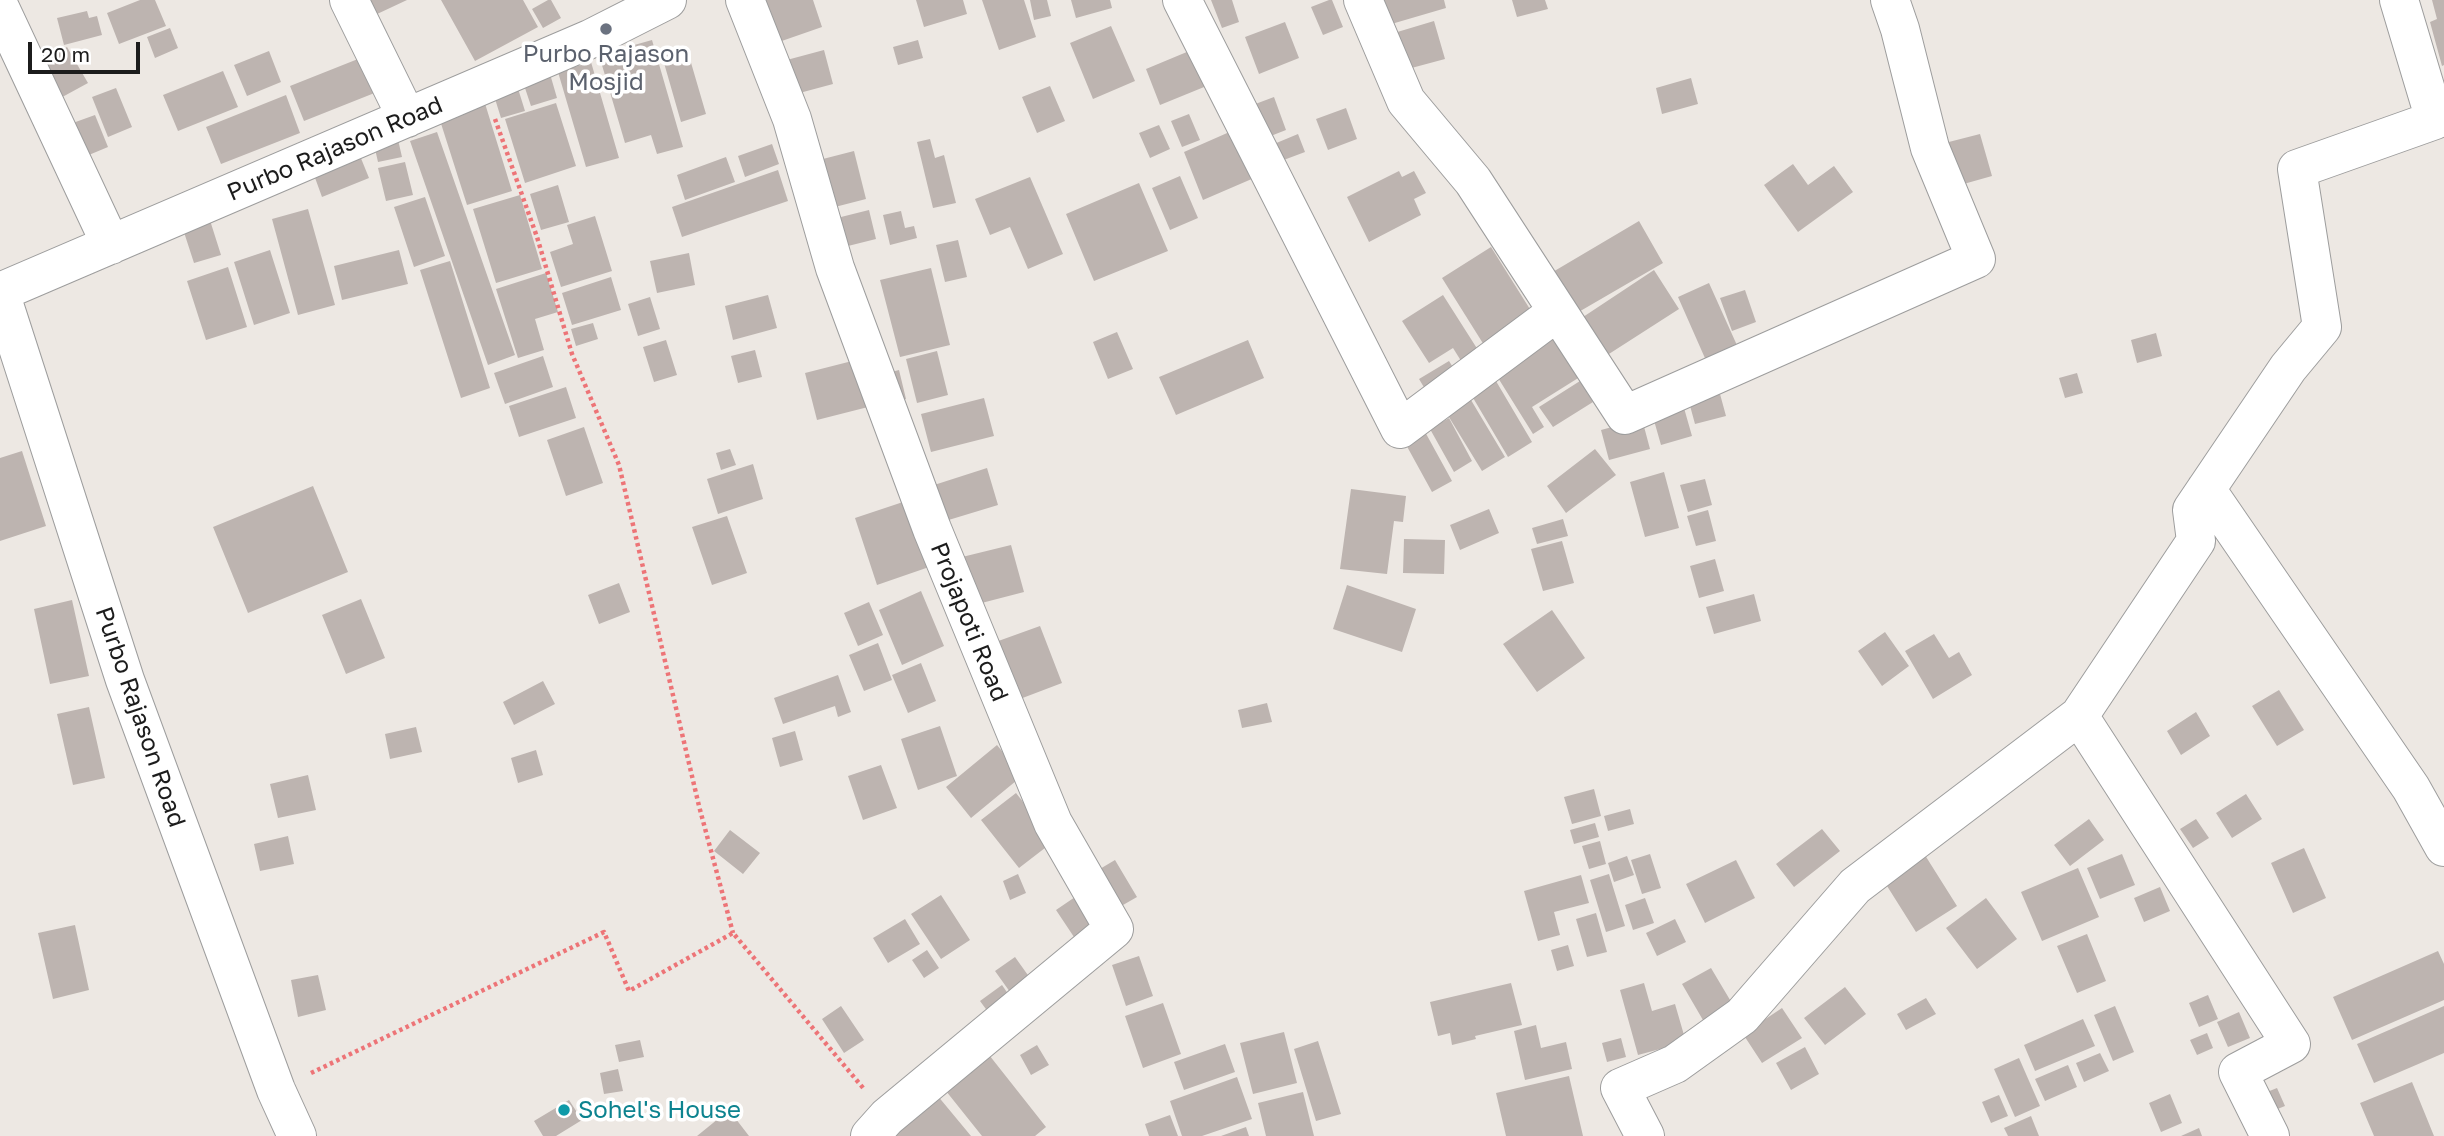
<!DOCTYPE html>
<style>
body{margin:0}
#map{position:relative;width:2444px;height:1136px;overflow:hidden;background:#ede8e3;font-family:"Golos Text",sans-serif}
canvas{display:block}
.scale{position:absolute;left:28px;top:42px;width:112px;height:32px;box-sizing:border-box;border:4px solid #1c1c1c;border-top:0;padding-left:9px;font-size:21px;line-height:24px;white-space:nowrap;color:#1c1c1c;-webkit-text-stroke:5px #fff;paint-order:stroke}
</style>
<div id="map">
<canvas width="2444" height="1136"></canvas>
<div class="scale">20 m</div>
</div>
<script>
const g = document.querySelector('canvas').getContext('2d');
g.lineJoin = 'round';
function fill(path, color) { g.fillStyle = color; g.fill(path, 'evenodd'); }
const shape = rows => new Path2D(rows.map(r => 'M' + r).join(''));
function stroke(path, color, width, dash) { g.strokeStyle = color; g.lineWidth = width; g.lineCap = dash ? 'butt' : 'round'; g.setLineDash(dash || []); g.stroke(path); }
function drawText(font, color, halo, rows, align = 'center') {
  g.font = font + ' "Golos Text",sans-serif'; g.lineWidth = 7; g.setLineDash([]); g.textBaseline = 'middle'; g.strokeStyle = halo; g.fillStyle = color; for (const [text, x, y, turn = 0] of rows) {
    g.save(); g.translate(x, y); g.rotate((+turn || 0) * Math.PI / 180); g.textAlign = isNaN(turn) ? turn : align; if (halo) g.strokeText(text, 0, 0); g.fillText(text, 0, 0); g.restore();
  }
}
fill(shape([
 [140,0,155,0,166,26,119,44,107,13],
 [368,0,407,0,375,15],
 [441,0,523,0,538,27,475,61],
 [548,0,551,0,561,18,543,28,532,9],
 [761,0,813,0,822,27,776,43],
 [916,0,963,0,967,14,924,27],
 [982,0,1024,0,1036,37,999,50],
 [1030,0,1047,0,1051,16,1034,20],
 [1071,0,1110,0,1112,8,1076,18],
 [1211,0,1232,0,1239,22,1222,28],
 [1329,0,1332,0,1343,27,1323,35,1311,7],
 [1385,0,1444,0,1446,8,1388,25,1381,1],
 [1512,0,1545,0,1548,9,1517,17],
 [2432,0,2444,0,2444,65,2442,66,2430,22,2437,19],
 [87,11,89,18,97,16,102,35,64,45,57,18],
 [1434,21,1445,59,1404,70,1394,33],
 [1285,22,1299,58,1259,74,1245,37],
 [1111,26,1135,81,1093,99,1070,43],
 [170,28,178,48,155,58,147,37],
 [652,40,683,147,657,154,651,135,625,143,599,55],
 [918,40,923,58,898,65,893,47],
 [67,47,88,83,55,101,35,66],
 [687,49,706,114,681,122,662,56],
 [1194,49,1209,85,1160,105,1146,69],
 [824,50,833,84,792,95,783,61],
 [269,51,281,82,247,96,234,65],
 [363,57,377,92,304,121,290,86],
 [591,62,619,158,586,167,558,72],
 [548,67,557,98,531,106,521,76],
 [223,71,238,107,178,131,163,95],
 [1691,78,1698,104,1662,114,1656,88],
 [515,79,525,111,501,118,491,86],
 [1050,86,1065,121,1037,133,1022,97],
 [116,88,132,127,108,137,92,97],
 [286,95,300,133,221,164,206,127],
 [483,97,512,191,467,205,437,111],
 [1274,97,1286,130,1263,139,1250,106],
 [556,103,576,166,525,183,505,119],
 [1346,108,1357,139,1328,150,1316,119],
 [1189,114,1200,140,1182,147,1171,121],
 [95,115,108,147,84,157,70,124],
 [1159,125,1170,149,1150,158,1139,133],
 [1234,130,1254,178,1203,200,1184,152],
 [396,131,402,157,378,162,372,136],
 [437,132,515,355,488,365,410,141],
 [1298,134,1305,152,1281,161,1274,144],
 [1980,134,1992,176,1953,187,1941,144],
 [930,139,935,158,944,155,956,203,933,208,917,142],
 [772,144,779,164,745,177,738,156],
 [356,146,369,178,322,197,310,164],
 [854,151,866,199,831,208,819,160],
 [726,157,735,182,685,200,677,175],
 [405,162,413,195,386,201,378,168],
 [1793,164,1808,185,1834,166,1853,192,1798,232,1764,185],
 [778,170,788,201,682,237,672,207],
 [1399,171,1402,177,1414,171,1426,193,1414,199,1421,215,1369,242,1347,197],
 [1180,176,1198,218,1170,230,1152,188],
 [1030,177,1063,254,1028,269,1010,227,990,235,975,199],
 [1139,183,1168,251,1094,281,1066,214],
 [558,185,569,222,541,230,530,194],
 [520,195,542,269,496,283,473,209],
 [425,197,445,256,414,267,394,207],
 [308,209,335,305,298,315,272,219],
 [869,210,876,239,844,247,837,218],
 [901,211,905,228,914,226,917,238,890,245,883,215],
 [208,214,221,255,194,263,181,223],
 [595,216,612,271,561,287,550,252,573,244,567,225],
 [1639,221,1663,263,1570,317,1546,276],
 [958,240,967,277,945,282,936,245],
 [1491,247,1538,322,1489,353,1442,278],
 [270,250,290,313,254,325,234,262],
 [399,250,408,284,342,300,334,266],
 [689,253,695,285,657,293,650,261],
 [450,261,490,388,461,398,420,270],
 [228,267,247,327,206,340,187,281],
 [931,268,950,345,900,357,880,280],
 [1654,270,1679,309,1598,361,1574,323],
 [546,273,558,312,535,319,544,350,518,358,496,289],
 [611,277,621,310,572,325,562,293],
 [1709,283,1740,352,1708,365,1678,297],
 [1745,290,1756,322,1732,331,1720,298],
 [768,295,777,328,733,340,725,306],
 [1443,295,1485,361,1468,372,1453,348,1429,363,1402,321],
 [650,297,660,329,638,336,628,304],
 [593,323,598,339,576,346,571,329],
 [1552,326,1583,375,1532,407,1544,427,1533,434,1490,365],
 [1117,332,1133,369,1108,379,1093,342],
 [2156,333,2162,356,2137,363,2131,340],
 [666,340,677,375,654,382,643,347],
 [1248,340,1264,378,1176,415,1159,377],
 [755,350,762,377,738,383,731,356],
 [937,351,948,395,917,403,906,359],
 [543,356,553,387,505,404,494,373],
 [860,359,872,406,817,420,805,373],
 [1449,361,1461,380,1431,399,1419,379],
 [899,370,906,399,891,403,884,374],
 [2077,373,2083,393,2065,398,2059,378],
 [1493,376,1532,442,1508,457,1469,391],
 [1580,381,1593,402,1553,427,1539,407],
 [566,387,576,418,519,437,509,406],
 [1720,394,1726,416,1695,424,1689,402],
 [1468,395,1505,457,1482,471,1444,409],
 [984,398,994,436,931,452,921,414],
 [1682,401,1692,436,1661,445,1651,410],
 [1449,418,1472,461,1454,472,1430,429],
 [1642,419,1650,449,1609,460,1601,430],
 [584,427,603,483,566,496,547,440],
 [1424,430,1452,481,1432,492,1404,441],
 [730,449,736,465,721,470,716,453],
 [1595,449,1616,475,1566,513,1547,486],
 [22,451,46,526,0,541,0,458],
 [753,464,763,499,718,514,707,479],
 [987,468,998,505,942,522,931,486],
 [1664,472,1679,528,1645,537,1630,482],
 [1705,479,1712,505,1688,512,1680,485],
 [313,486,348,572,248,613,213,527],
 [1351,489,1406,496,1403,522,1394,521,1387,574,1340,569],
 [909,500,932,566,877,585,855,518],
 [1489,509,1499,533,1460,550,1450,525],
 [1708,510,1716,541,1696,546,1687,516],
 [727,516,747,573,712,585,692,527],
 [1563,519,1568,536,1537,544,1532,528],
 [1404,539,1445,540,1444,574,1403,573],
 [1562,541,1574,583,1543,591,1531,549],
 [1011,545,1024,592,970,606,958,558],
 [1715,559,1724,591,1699,598,1690,566],
 [619,583,630,612,599,624,588,595],
 [1347,585,1416,609,1402,652,1333,629],
 [921,591,944,646,902,665,879,610],
 [1754,594,1761,621,1714,634,1706,607],
 [361,599,385,658,346,674,322,615],
 [72,600,89,676,50,684,34,609],
 [869,602,883,635,858,646,844,613],
 [1552,610,1585,658,1537,692,1503,644],
 [1040,626,1062,683,1012,702,990,644],
 [1885,632,1909,666,1882,686,1858,651],
 [1934,634,1949,658,1959,652,1972,675,1933,699,1905,651],
 [878,643,892,680,864,691,849,655],
 [921,663,936,701,908,713,892,675],
 [838,675,851,712,838,717,835,706,783,724,774,698],
 [543,681,555,704,514,725,503,702],
 [2279,690,2304,730,2277,746,2252,706],
 [1267,703,1272,722,1242,728,1238,710],
 [89,707,105,778,73,785,57,714],
 [2196,712,2210,736,2181,755,2167,731],
 [940,726,957,776,918,790,901,739],
 [416,727,422,752,390,759,385,734],
 [795,731,803,760,780,767,772,738],
 [997,745,1022,776,971,818,946,787],
 [536,750,543,775,518,783,511,758],
 [881,765,897,808,863,820,848,776],
 [308,775,316,810,278,818,270,784],
 [1594,789,1601,816,1572,824,1564,797],
 [1016,793,1054,841,1019,868,981,820],
 [2246,794,2262,819,2232,838,2216,813],
 [1630,809,1634,824,1608,831,1604,816],
 [2089,819,2104,840,2070,866,2054,845],
 [2196,819,2209,838,2193,848,2180,829],
 [1595,823,1599,837,1574,844,1570,830],
 [1822,829,1840,851,1794,887,1776,864],
 [730,830,760,853,743,874,714,851],
 [288,836,294,864,260,871,254,844],
 [1600,841,1606,864,1589,869,1582,846],
 [2304,848,2326,898,2293,913,2271,863],
 [1923,852,1957,906,1916,932,1882,878],
 [1650,854,1661,888,1642,894,1631,860],
 [2122,854,2135,885,2100,899,2087,868],
 [1627,856,1634,875,1614,882,1608,863],
 [1115,860,1137,897,1109,913,1088,876],
 [1736,860,1755,898,1705,923,1686,884],
 [2078,868,2099,917,2042,941,2021,892],
 [1018,874,1026,893,1010,900,1003,881],
 [1609,874,1625,926,1606,932,1590,880],
 [1581,875,1589,903,1554,912,1560,935,1538,941,1524,891],
 [2160,887,2170,911,2144,922,2134,898],
 [941,895,970,940,941,959,911,914],
 [1078,895,1098,924,1076,940,1056,910],
 [1645,898,1654,923,1633,930,1625,905],
 [1986,898,2017,939,1977,969,1946,928],
 [1596,913,1607,952,1587,957,1576,919],
 [905,919,920,944,888,963,873,938],
 [1675,919,1686,942,1657,956,1646,933],
 [75,925,89,990,53,999,38,933],
 [2087,934,2106,981,2077,993,2057,946],
 [1568,945,1574,966,1557,971,1551,950],
 [927,950,939,968,924,978,912,960],
 [2438,951,2444,964,2444,1000,2352,1040,2333,997],
 [1139,956,1153,996,1126,1006,1112,965],
 [1015,957,1035,985,1015,999,995,971],
 [1711,968,1736,1010,1707,1027,1682,984],
 [318,975,326,1010,298,1017,291,980],
 [1511,983,1522,1025,1475,1036,1476,1039,1452,1045,1450,1033,1438,1036,1430,1002],
 [1644,983,1652,1011,1675,1004,1686,1042,1638,1055,1620,990],
 [1002,985,1013,1001,991,1016,980,1001],
 [1845,987,1866,1014,1825,1045,1804,1018],
 [2208,995,2218,1019,2199,1027,2189,1003],
 [1926,998,1936,1014,1906,1030,1897,1014],
 [1163,1003,1181,1054,1143,1068,1125,1016],
 [841,1006,864,1040,844,1053,822,1019],
 [2115,1006,2134,1052,2113,1061,2094,1015],
 [2444,1006,2444,1053,2374,1083,2357,1044],
 [1782,1008,1802,1038,1762,1063,1743,1034],
 [2239,1012,2250,1038,2228,1047,2217,1022],
 [2083,1019,2095,1046,2035,1071,2024,1045],
 [1536,1025,1541,1048,1566,1042,1572,1069,1525,1080,1514,1031],
 [1284,1032,1297,1083,1253,1094,1240,1043],
 [2207,1033,2213,1048,2197,1055,2190,1040],
 [1621,1038,1626,1057,1607,1062,1602,1043],
 [640,1040,644,1057,619,1062,615,1045],
 [1318,1041,1341,1114,1316,1121,1294,1049],
 [1225,1044,1235,1072,1184,1090,1174,1062],
 [1037,1045,1049,1065,1031,1075,1020,1055],
 [982,1046,1046,1127,1035,1136,982,1136,938,1081],
 [1805,1047,1819,1074,1791,1090,1776,1063],
 [2100,1053,2109,1071,2084,1082,2076,1063],
 [2019,1058,2040,1106,2015,1117,1994,1069],
 [2068,1065,2077,1087,2045,1101,2035,1079],
 [618,1069,623,1091,604,1094,600,1073],
 [1569,1076,1583,1136,1506,1136,1496,1093],
 [1237,1077,1252,1119,1202,1136,1182,1136,1170,1101],
 [2412,1082,2434,1136,2374,1136,2360,1103],
 [2277,1088,2285,1106,2270,1112,2262,1094],
 [1303,1092,1314,1136,1266,1136,1258,1103],
 [2170,1094,2182,1123,2161,1132,2149,1103],
 [937,1095,971,1136,886,1136],
 [1999,1095,2008,1116,1991,1123,1982,1102],
 [569,1100,582,1120,556,1136,543,1136,534,1121],
 [729,1110,749,1136,697,1136],
 [1170,1115,1178,1136,1149,1136,1145,1124],
 [2031,1116,2039,1136,2008,1136,2004,1128],
 [1246,1127,1249,1136,1221,1136],
 [2199,1128,2202,1136,2181,1136]
]), '#bdb4b0');
const street = shape([
 [349,0,407,118],
 [745,0,792,119,835,268,932,529,1053,823,1114,929,887,1117,870,1136],
 [1182,0,1400,429,1557,312],
 [1363,0,1406,101,1473,181,1625,415,1976,259,1930,148,1900,29,1890,0],
 [0,8,111,245],
 [2206,489,2411,788,2444,847],
 [297,1136,276,1090,125,680,0,292,590,39,667,0],
 [1645,1136,1620,1088,1675,1064,1742,1016,1855,886,2079,716],
 [2270,1136,2238,1072,2291,1044,2079,716,2196,541,2192,510,2288,368,2322,327,2297,169,2435,120,2399,0]
]);
stroke(street, '#9d9d9d', 40);
stroke(shape([
 [495,119,537,237,572,354,619,465,699,806,733,933],
 [311,1073,604,932,629,991,733,933,864,1089]
]), '#ed7477', 4.5, [3.5, 3.5]);
stroke(street, '#fff', 38);
for (const [x, y, r, color] of [
 [606,29,7,"#6b7280"],
 [564,1110,7,"#0f9aa8"]
]) { const dot = new Path2D(); dot.arc(x, y, r, 0, 2 * Math.PI); g.fillStyle = color; g.fill(dot); stroke(dot, '#fff', 2.5); }
drawText('24px', '#5b616d', '#fff', [
 ["Purbo Rajason",606,54],
 ["Mosjid",606,82]
]);
drawText('24px', '#1c1c1c', '#fff', [
 ["Purbo Rajason Road",335,149,-23],
 ["Projapoti Road",969,622,68],
 ["Purbo Rajason Road",140,717,71]
]);
drawText('24px', '#0d838f', '#fff', [
 ["Sohel's House",578,1110]
], 'left');
</script>
